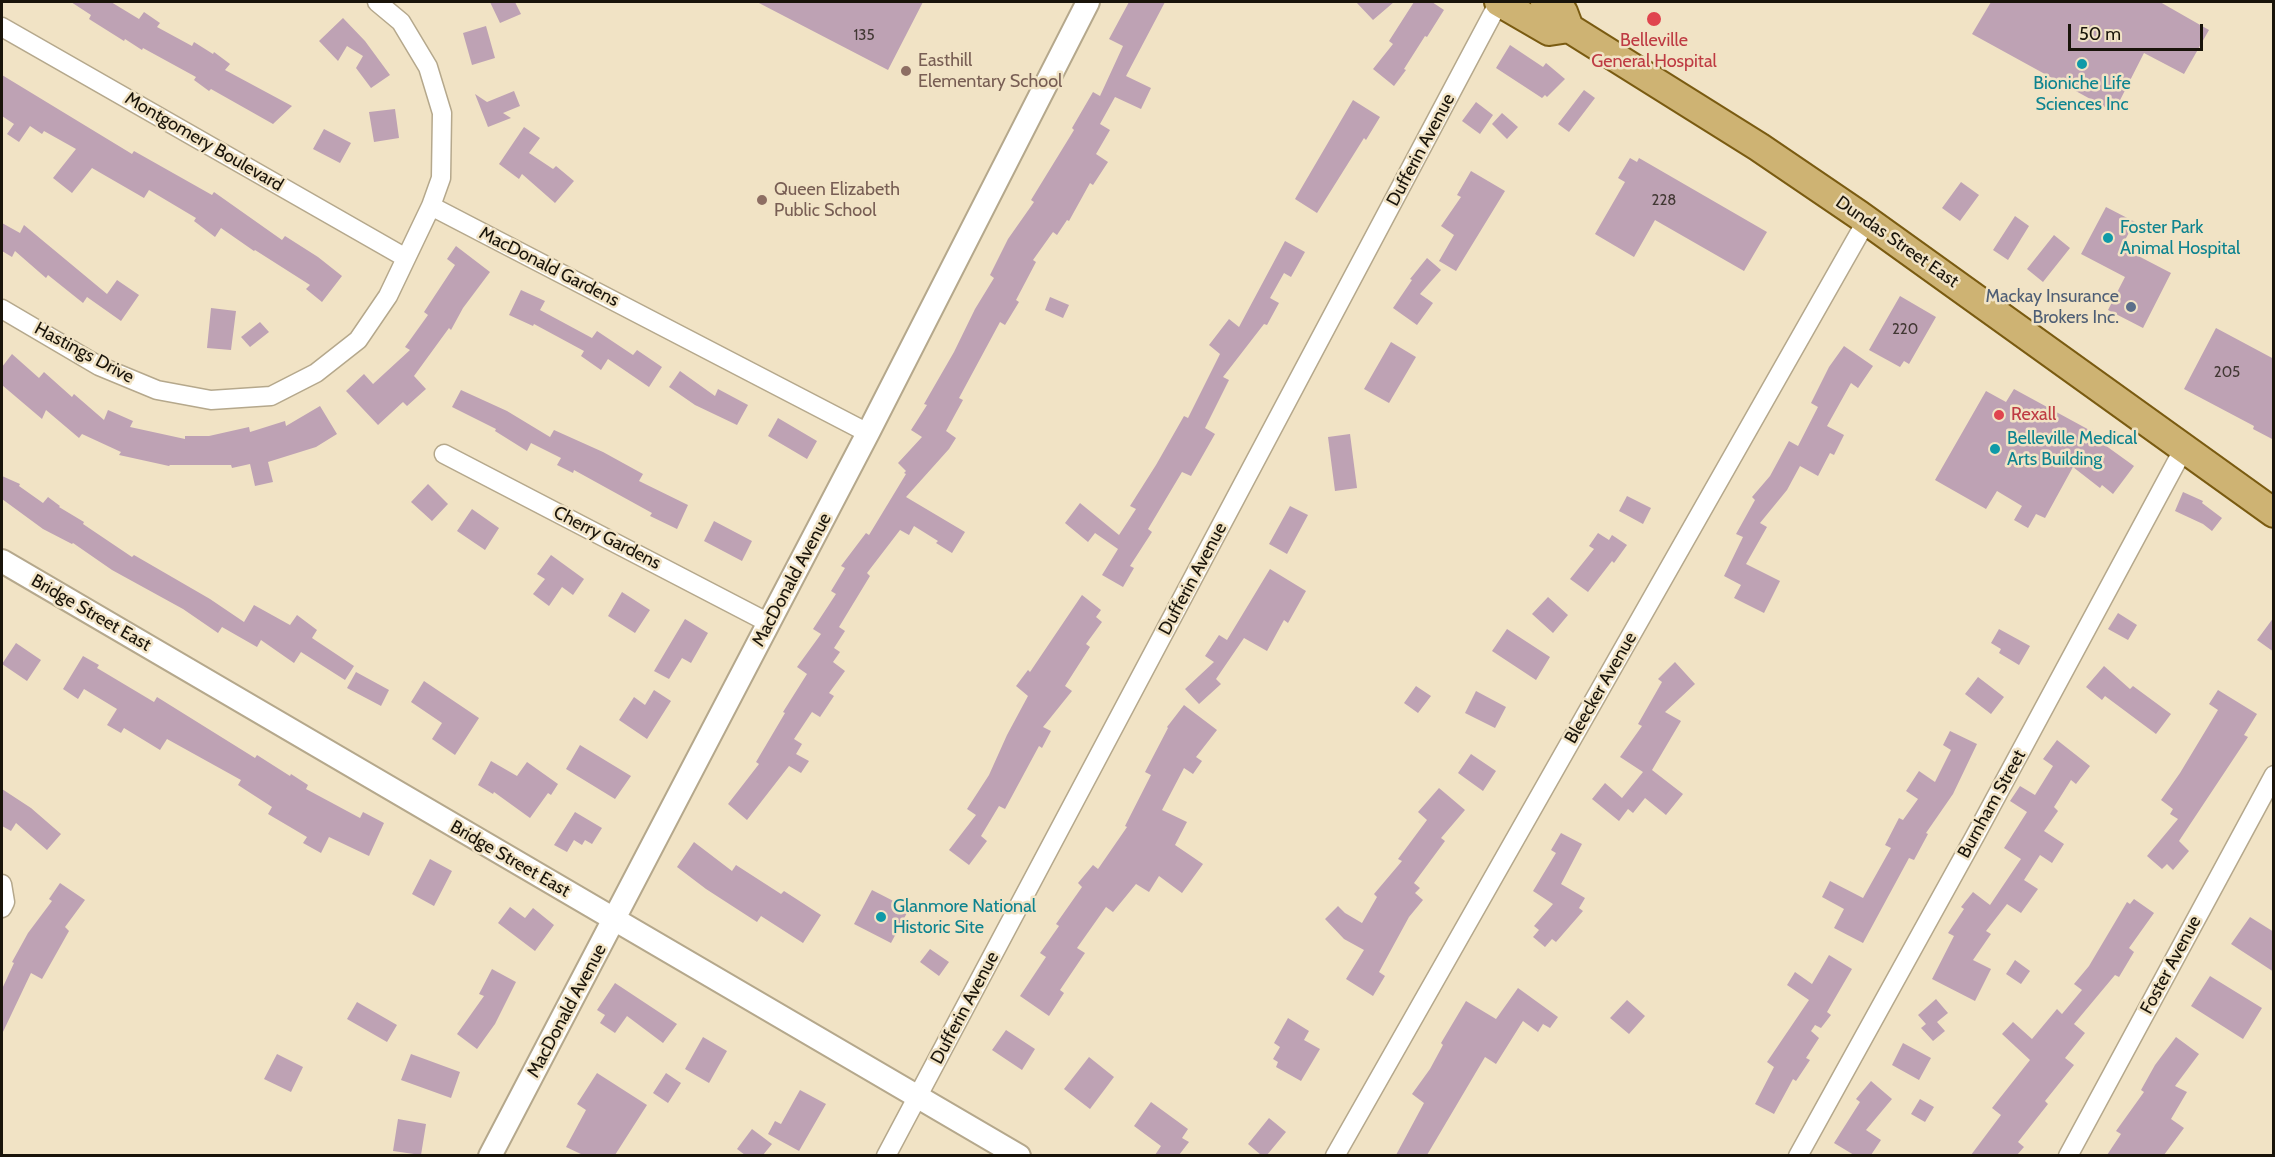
<!DOCTYPE html>
<style>
body{margin:0}
#map{position:relative;width:2275px;height:1157px;overflow:hidden;background:#f1e3c5;font-family:Cabin,sans-serif}
canvas{display:block}
.frame{position:absolute;inset:0;border:3px solid #19140a;pointer-events:none}
.scale{position:absolute;left:2068px;top:24px;width:135px;height:27px;box-sizing:border-box;border:3px solid #19140a;border-top:0;padding-left:8px;font-size:18px;line-height:21px;white-space:nowrap;color:#19140a;-webkit-text-stroke:4px #f1e3c5;paint-order:stroke}
</style>
<div id="map">
<canvas width="2275" height="1157"></canvas>
<div class="frame"></div>
<div class="scale">50 m</div>
</div>
<script>
const g = document.querySelector('canvas').getContext('2d');
g.lineJoin = 'round';
function fill(path, color) { g.fillStyle = color; g.fill(path, 'evenodd'); }
const shape = rows => new Path2D(rows.map(r => 'M' + r).join(''));
function stroke(path, color, width, dash) { g.strokeStyle = color; g.lineWidth = width; g.lineCap = dash ? 'butt' : 'round'; g.setLineDash(dash || []); g.stroke(path); }
function drawText(font, color, halo, rows, align = 'center') {
  g.font = font + ' Cabin,sans-serif'; g.lineWidth = 5; g.setLineDash([]); g.textBaseline = 'middle'; g.strokeStyle = halo; g.fillStyle = color; for (const [text, x, y, turn = 0] of rows) {
    g.save(); g.translate(x, y); g.rotate((+turn || 0) * Math.PI / 180); g.textAlign = isNaN(turn) ? turn : align; if (halo) g.strokeText(text, 0, 0); g.fillText(text, 0, 0); g.restore();
  }
}
fill(shape([
 [71,2,111,2,139,19,144,12,160,23,157,27,192,46,194,42,213,54,214,52,230,64,225,70,292,106,273,124,211,89,209,91,194,80,196,77,143,48,142,50,125,39,124,41,89,19,91,15],
 [490,2,515,2,521,14,500,23],
 [757,2,923,2,888,70],
 [1129,2,1165,2,1126,76,1151,88,1141,109,1115,97,1100,124,1110,130,1096,154,1108,162,1093,185,1090,183,1069,221,1067,220,1057,235,1053,232,1033,260,1036,262,1016,300,1019,302,1005,325,1000,322,959,398,963,400,946,431,956,438,949,449,906,497,965,532,952,553,936,543,938,541,914,526,909,535,900,530,867,573,870,576,839,627,845,631,834,648,840,652,833,662,845,671,829,693,834,696,820,717,812,712,794,739,802,744,796,754,809,761,801,773,789,766,747,820,728,804,759,764,756,762,785,713,783,712,807,674,797,667,821,634,813,629,836,594,831,591,845,568,841,566,866,533,869,535,906,474,904,473,906,471,898,463,922,437,911,430,927,405,924,404,954,352,975,309,994,278,990,275,1008,239,1034,202,1031,200,1074,130,1072,128,1093,92,1100,96,1123,46,1109,39],
 [1356,2,1394,2,1373,20],
 [1414,2,1432,2,1444,10,1427,37,1425,36,1404,69,1406,70,1394,86,1373,69,1393,44,1389,41],
 [1991,2,2160,2,2209,30,2184,74,2144,53,2114,112,1972,34],
 [343,18,365,41,390,75,371,88,356,68,363,56,347,46,338,61,319,41],
 [486,26,495,58,472,65,463,33],
 [1510,45,1543,67,1546,63,1565,79,1547,97,1545,95,1542,98,1496,68],
 [2,75,132,154,134,151,212,195,214,192,282,240,285,236,318,257,342,276,322,302,306,289,310,285,255,250,254,251,221,228,215,237,194,221,196,218,149,190,144,198,92,168,72,193,53,178,76,149,44,131,42,134,30,126,19,142,7,134,14,124,2,116],
 [1584,90,1595,98,1569,132,1558,124],
 [514,91,520,106,503,113,511,118,488,127,475,94,487,102],
 [1353,100,1380,117,1366,140,1364,138,1317,213,1295,199],
 [1476,102,1493,115,1480,134,1462,121],
 [395,109,399,138,374,142,369,112],
 [1502,113,1518,127,1507,139,1492,124],
 [524,127,540,138,529,153,553,169,556,166,574,181,555,203,522,174,519,179,499,164],
 [324,129,351,143,340,163,313,149],
 [1630,158,1637,162,1639,158,1767,232,1744,271,1655,220,1634,257,1595,234,1625,182,1618,178],
 [1471,171,1505,191,1456,271,1439,261,1454,235,1441,226,1461,197,1457,195],
 [1961,182,1979,195,1960,221,1942,208],
 [2106,207,2135,222,2121,247,2171,273,2143,328,2108,310,2125,277,2081,254],
 [2015,216,2029,226,2008,260,1993,250],
 [2,223,20,233,24,225,107,294,117,280,139,295,121,321,87,297,83,303,48,275,46,278,15,251,12,257,2,251],
 [2054,235,2070,248,2043,282,2027,269],
 [1285,241,1305,252,1291,277,1284,273,1270,298,1279,303,1267,325,1264,324,1223,377,1229,380,1205,428,1215,434,1191,476,1182,472,1148,529,1152,532,1130,566,1134,568,1123,587,1102,575,1118,549,1095,533,1088,542,1065,523,1080,503,1119,535,1136,509,1130,506,1156,465,1184,416,1188,418,1220,354,1209,345,1229,319,1239,327],
 [456,246,490,272,463,308,451,330,449,328,414,376,426,389,407,406,403,402,378,425,346,391,364,374,373,384,410,350,405,347,428,315,424,312,455,265,447,259],
 [1427,258,1441,270,1420,294,1433,303,1417,325,1393,308,1412,280,1410,279],
 [521,290,545,301,540,310,592,338,597,331,633,355,637,350,662,367,649,387,608,359,601,370,581,356,584,351,534,324,533,326,509,315],
 [1900,296,1936,317,1909,364,1904,361,1900,367,1869,350],
 [1050,297,1069,305,1063,318,1045,310],
 [211,308,236,311,231,350,207,348],
 [260,322,269,332,250,347,241,337],
 [2216,328,2274,359,2274,440,2253,429,2254,426,2184,389],
 [1391,342,1416,357,1389,403,1364,389],
 [1844,346,1873,366,1858,388,1851,383,1827,426,1844,435,1834,455,1830,453,1818,476,1800,466,1787,490,1760,523,1767,527,1746,564,1780,581,1764,613,1734,598,1741,585,1724,576,1743,537,1736,534,1755,500,1752,497,1770,476,1789,441,1798,446,1818,407,1811,403,1829,367],
 [12,354,39,378,44,372,72,397,74,394,104,420,108,410,133,421,130,427,185,439,185,436,209,436,249,427,250,432,285,421,286,426,320,406,337,434,316,447,268,462,273,482,255,486,250,464,232,468,231,465,170,465,169,466,119,455,121,452,82,434,79,438,46,410,42,419,2,385,2,367],
 [680,371,715,396,718,389,748,405,737,425,695,405,669,387],
 [2014,389,2093,432,2091,435,2134,466,2113,494,2102,485,2100,488,2073,467,2045,518,2036,514,2028,528,2014,520,2022,506,1997,491,1986,509,1935,480,1986,391,2006,402],
 [461,390,507,411,550,437,554,430,603,452,643,474,639,481,688,505,677,529,650,516,652,513,574,470,573,473,557,465,561,458,531,443,527,451,495,431,496,429,452,407],
 [778,418,817,441,807,459,768,436],
 [1350,434,1357,488,1335,491,1328,437],
 [2,476,20,484,19,486,43,503,48,497,60,506,59,507,84,522,83,524,132,557,134,555,210,599,244,622,254,605,290,625,297,615,317,630,312,638,354,666,345,680,301,652,294,663,261,640,257,647,222,627,218,633,183,609,112,570,73,543,72,544,43,529,2,499],
 [428,484,448,504,432,521,411,502],
 [2183,492,2203,501,2202,503,2222,518,2212,531,2203,524,2175,511],
 [1627,496,1651,508,1643,524,1619,511],
 [1290,506,1308,515,1287,554,1269,544],
 [472,509,499,528,485,550,457,531],
 [714,521,752,541,742,561,704,541],
 [1598,533,1609,540,1612,535,1627,545,1614,563,1612,561,1588,592,1570,579,1594,549,1589,546],
 [551,555,584,579,573,595,562,587,549,606,533,594,545,579,537,574],
 [1270,569,1306,591,1288,623,1284,620,1267,651,1244,638,1216,679,1221,684,1199,704,1185,689,1214,662,1205,656,1219,635,1227,640],
 [622,592,650,610,635,633,608,616],
 [1082,595,1101,610,1096,617,1102,622,1086,644,1090,647,1065,686,1072,691,1043,727,1051,731,1042,748,1039,746,1005,809,999,806,981,836,987,841,969,865,949,850,976,815,967,809,989,775,1007,735,1028,696,1016,686,1028,670,1030,672],
 [1548,597,1568,615,1553,633,1532,614],
 [2118,613,2137,625,2128,640,2108,629],
 [2274,617,2274,652,2257,640],
 [685,619,708,633,691,663,682,658,669,679,654,671],
 [1507,629,1550,657,1536,680,1492,651],
 [1999,629,2030,646,2019,665,1999,653,2001,649,1991,643],
 [16,643,41,660,27,681,2,664],
 [83,656,99,665,97,668,154,702,157,697,255,758,257,755,290,776,291,774,308,785,306,789,360,818,363,812,384,823,369,856,329,837,321,853,303,843,307,837,268,814,272,807,238,785,241,780,167,739,160,750,124,728,121,733,107,725,117,709,84,689,78,699,63,689],
 [1675,662,1695,684,1665,712,1681,721,1652,770,1683,794,1666,815,1645,798,1633,813,1628,809,1619,821,1592,799,1605,783,1622,798,1643,772,1620,757,1642,726,1638,724,1662,682,1658,679],
 [2104,666,2130,689,2133,686,2171,714,2156,734,2105,696,2102,700,2086,687],
 [356,672,389,690,381,706,347,688],
 [1978,677,2004,697,1991,714,1965,694],
 [424,681,479,718,455,755,432,739,442,723,411,702],
 [1416,686,1431,696,1418,713,1404,703],
 [654,690,671,701,647,739,619,720,634,697,645,705],
 [2218,690,2257,714,2244,735,2248,737,2179,841,2189,851,2173,870,2167,864,2162,869,2147,856,2178,819,2170,814,2173,809,2161,800,2180,773,2218,710,2209,704],
 [1476,691,1506,707,1495,728,1465,713],
 [1184,705,1217,730,1196,757,1202,761,1193,774,1184,768,1162,810,1187,822,1175,845,1203,864,1182,893,1159,876,1149,892,1136,884,1113,912,1106,907,1077,948,1085,953,1060,990,1064,993,1049,1016,1020,996,1046,957,1040,953,1059,926,1056,924,1082,887,1078,883,1093,865,1098,869,1127,827,1125,826,1151,775,1145,772,1168,728,1167,727],
 [1950,731,1977,744,1953,794,1926,833,1928,834,1914,860,1909,858,1863,943,1834,928,1844,909,1822,897,1830,881,1863,898,1891,848,1885,845,1899,818,1903,820,1918,799,1906,791,1919,771,1935,782,1951,750,1943,745],
 [2057,740,2090,766,2076,784,2071,780,2054,807,2058,811,2044,831,2064,844,2052,863,2040,855,2024,880,2038,889,2021,913,2007,904,1986,931,1991,934,1973,960,1991,969,1975,1001,1932,979,1954,936,1948,933,1964,909,1961,907,1973,892,1990,905,2021,859,2004,848,2027,812,2010,801,2020,786,2035,795,2053,766,2043,759],
 [580,745,631,776,615,799,566,769],
 [1471,754,1496,771,1483,791,1458,773],
 [491,761,517,776,527,762,558,784,551,795,548,793,530,818,494,792,493,794,478,785],
 [1439,788,1465,810,1441,838,1445,841,1414,883,1420,888,1415,893,1423,900,1409,917,1379,972,1385,976,1373,996,1346,979,1364,950,1344,939,1325,919,1338,906,1345,913,1362,923,1377,897,1374,894,1402,861,1398,859,1427,820,1418,812],
 [2,789,31,808,61,834,47,850,16,823,11,831,2,826],
 [575,812,602,828,592,844,585,840,582,845,574,840,567,852,554,845],
 [1561,833,1582,844,1561,884,1585,898,1579,908,1583,911,1556,942,1552,939,1545,947,1533,937,1539,930,1534,926,1553,904,1533,891,1556,853,1551,850],
 [694,842,732,871,736,865,781,894,784,891,821,915,803,943,761,916,757,922,706,889,677,867],
 [430,859,452,871,434,906,412,894],
 [60,883,85,900,65,927,69,931,42,979,31,973,2,1034,2,989,14,963,12,962,28,933,52,901,49,899],
 [872,890,909,909,891,943,854,924],
 [2134,899,2154,913,2129,948,2134,952,2119,977,2115,975,2074,1024,2085,1033,2065,1058,2074,1065,2045,1101,2048,1104,2018,1142,2024,1147,2017,1155,1971,1155,2001,1115,1992,1108,2030,1060,2002,1034,2013,1022,2032,1039,2057,1009,2062,1014,2082,990,2074,984,2089,966,2127,902,2130,904],
 [510,907,525,918,533,908,554,925,535,951,498,923],
 [2250,917,2274,932,2274,972,2231,944],
 [930,949,949,962,939,976,920,962],
 [1829,955,1852,969,1827,1012,1831,1015,1821,1028,1815,1025,1811,1031,1819,1038,1806,1058,1810,1060,1796,1081,1793,1079,1774,1114,1755,1104,1774,1067,1767,1062,1809,1000,1787,985,1795,972,1812,984],
 [2015,960,2030,971,2021,984,2006,974],
 [492,969,516,982,495,1024,477,1049,457,1034,484,996,479,994],
 [2210,976,2262,1008,2243,1039,2191,1006],
 [615,983,677,1024,663,1043,627,1016,615,1033,600,1023,605,1015,597,1010],
 [1518,988,1558,1017,1550,1028,1543,1024,1538,1032,1523,1021,1496,1064,1485,1057,1427,1155,1396,1155,1424,1103,1412,1094,1430,1069,1443,1045,1441,1043,1466,1001,1496,1019],
 [1936,999,1948,1013,1937,1022,1945,1031,1933,1041,1921,1028,1926,1024,1918,1015],
 [1627,1000,1645,1016,1629,1034,1610,1018],
 [357,1002,397,1025,387,1042,347,1019],
 [1288,1018,1309,1031,1304,1040,1320,1049,1301,1081,1276,1067,1278,1062,1273,1059,1280,1047,1274,1043],
 [1006,1030,1035,1049,1022,1070,992,1050],
 [703,1037,727,1051,709,1083,685,1069],
 [2176,1037,2199,1054,2175,1086,2187,1092,2171,1119,2184,1128,2164,1155,2107,1155,2121,1134,2116,1131,2144,1092,2141,1090,2155,1065],
 [1903,1043,1931,1058,1919,1080,1892,1065],
 [277,1054,303,1067,291,1092,264,1079],
 [411,1054,460,1072,451,1098,401,1080],
 [1089,1057,1114,1077,1090,1109,1064,1089],
 [597,1073,647,1105,615,1155,583,1155,566,1147,586,1110,577,1104],
 [666,1073,681,1083,668,1103,653,1093],
 [1871,1081,1892,1099,1866,1130,1881,1140,1871,1155,1854,1155,1834,1143,1860,1102,1856,1099],
 [800,1090,826,1104,799,1151,768,1134,775,1121,781,1124],
 [1920,1099,1934,1107,1925,1122,1911,1114],
 [1151,1102,1188,1129,1182,1138,1189,1142,1179,1155,1155,1155,1161,1146,1134,1126],
 [1269,1118,1286,1132,1267,1155,1261,1155,1248,1144],
 [398,1119,426,1124,421,1155,393,1151],
 [752,1129,772,1144,763,1155,745,1155,737,1149]
]), '#bea2b4');
const minor = shape([
 [2,27,406,258],
 [431,206,868,433],
 [2,309,99,366,157,390,211,400,271,396,316,373,358,340,388,296,431,206,441,178,442,113,428,67,401,22,377,2],
 [444,454,769,623],
 [2,884,5,902,2,908],
 [886,1156,1499,2],
 [1335,1156,1867,220],
 [1798,1156,1975,836,2183,450],
 [2068,1156,2274,775]
]);
const tertiary = shape([
 [2,561,1019,1156],
 [490,1156,868,433,1088,2]
]);
const primary = shape([
 [1499,2,1549,31,1569,28],
 [1545,2,1563,12,1569,28,1759,147,1859,215,2274,513]
]);
stroke(minor, '#b5a88c', 21);
stroke(tertiary, '#b5a88c', 26);
stroke(primary, '#7a5b11', 32);
stroke(minor, '#fff', 18);
stroke(tertiary, '#fff', 22);
stroke(primary, '#ceb373', 28);
for (const [x, y, r, color] of [
 [1654,19,8,"#e0444e"],
 [2082,64,6,"#0f9aa8"],
 [906,71,6,"#8d6e63"],
 [762,200,6,"#8d6e63"],
 [2108,238,6,"#0f9aa8"],
 [2131,307,6,"#5c6f8a"],
 [1999,415,6,"#e0444e"],
 [1995,449,6,"#0f9aa8"],
 [881,917,6,"#0f9aa8"]
]) { const dot = new Path2D(); dot.arc(x, y, r, 0, 2 * Math.PI); g.fillStyle = color; g.fill(dot); stroke(dot, '#f1e3c5', 2); }
drawText('15px', '#423834', null, [
 ["135",864,36],
 ["228",1664,201],
 ["220",1905,330],
 ["205",2227,373]
]);
drawText('18px', '#be3a42', '#f1e3c5', [
 ["Belleville",1654,41],
 ["General Hospital",1654,62],
 ["Rexall",2011,415,"left"]
]);
drawText('18px', '#785e54', '#f1e3c5', [
 ["Easthill",918,61],
 ["Elementary School",918,82],
 ["Queen Elizabeth",774,190],
 ["Public School",774,211]
], 'left');
drawText('18px', '#0d838f', '#f1e3c5', [
 ["Bioniche Life",2082,84,"center"],
 ["Sciences Inc",2082,105,"center"],
 ["Foster Park",2120,228],
 ["Animal Hospital",2120,249],
 ["Belleville Medical",2007,439],
 ["Arts Building",2007,460],
 ["Glanmore National",893,907],
 ["Historic Site",893,928]
], 'left');
drawText('18px', '#19140a', '#f1e3c5', [
 ["Montgomery Boulevard",204,142,30],
 ["Dufferin Avenue",1421,150,-62],
 ["Dundas Street East",1897,242,35],
 ["MacDonald Gardens",549,267,27],
 ["Hastings Drive",84,353,28],
 ["Cherry Gardens",607,538,27],
 ["Dufferin Avenue",1193,579,-62],
 ["MacDonald Avenue",792,580,-62],
 ["Bridge Street East",91,613,30],
 ["Bleecker Avenue",1601,688,-60],
 ["Burnham Street",1992,804,-61],
 ["Bridge Street East",510,859,30],
 ["Foster Avenue",2171,965,-62],
 ["Dufferin Avenue",965,1008,-62],
 ["MacDonald Avenue",567,1011,-62]
]);
drawText('18px', '#4e5e75', '#f1e3c5', [
 ["Mackay Insurance",2119,297],
 ["Brokers Inc.",2119,318]
], 'right');
</script>
